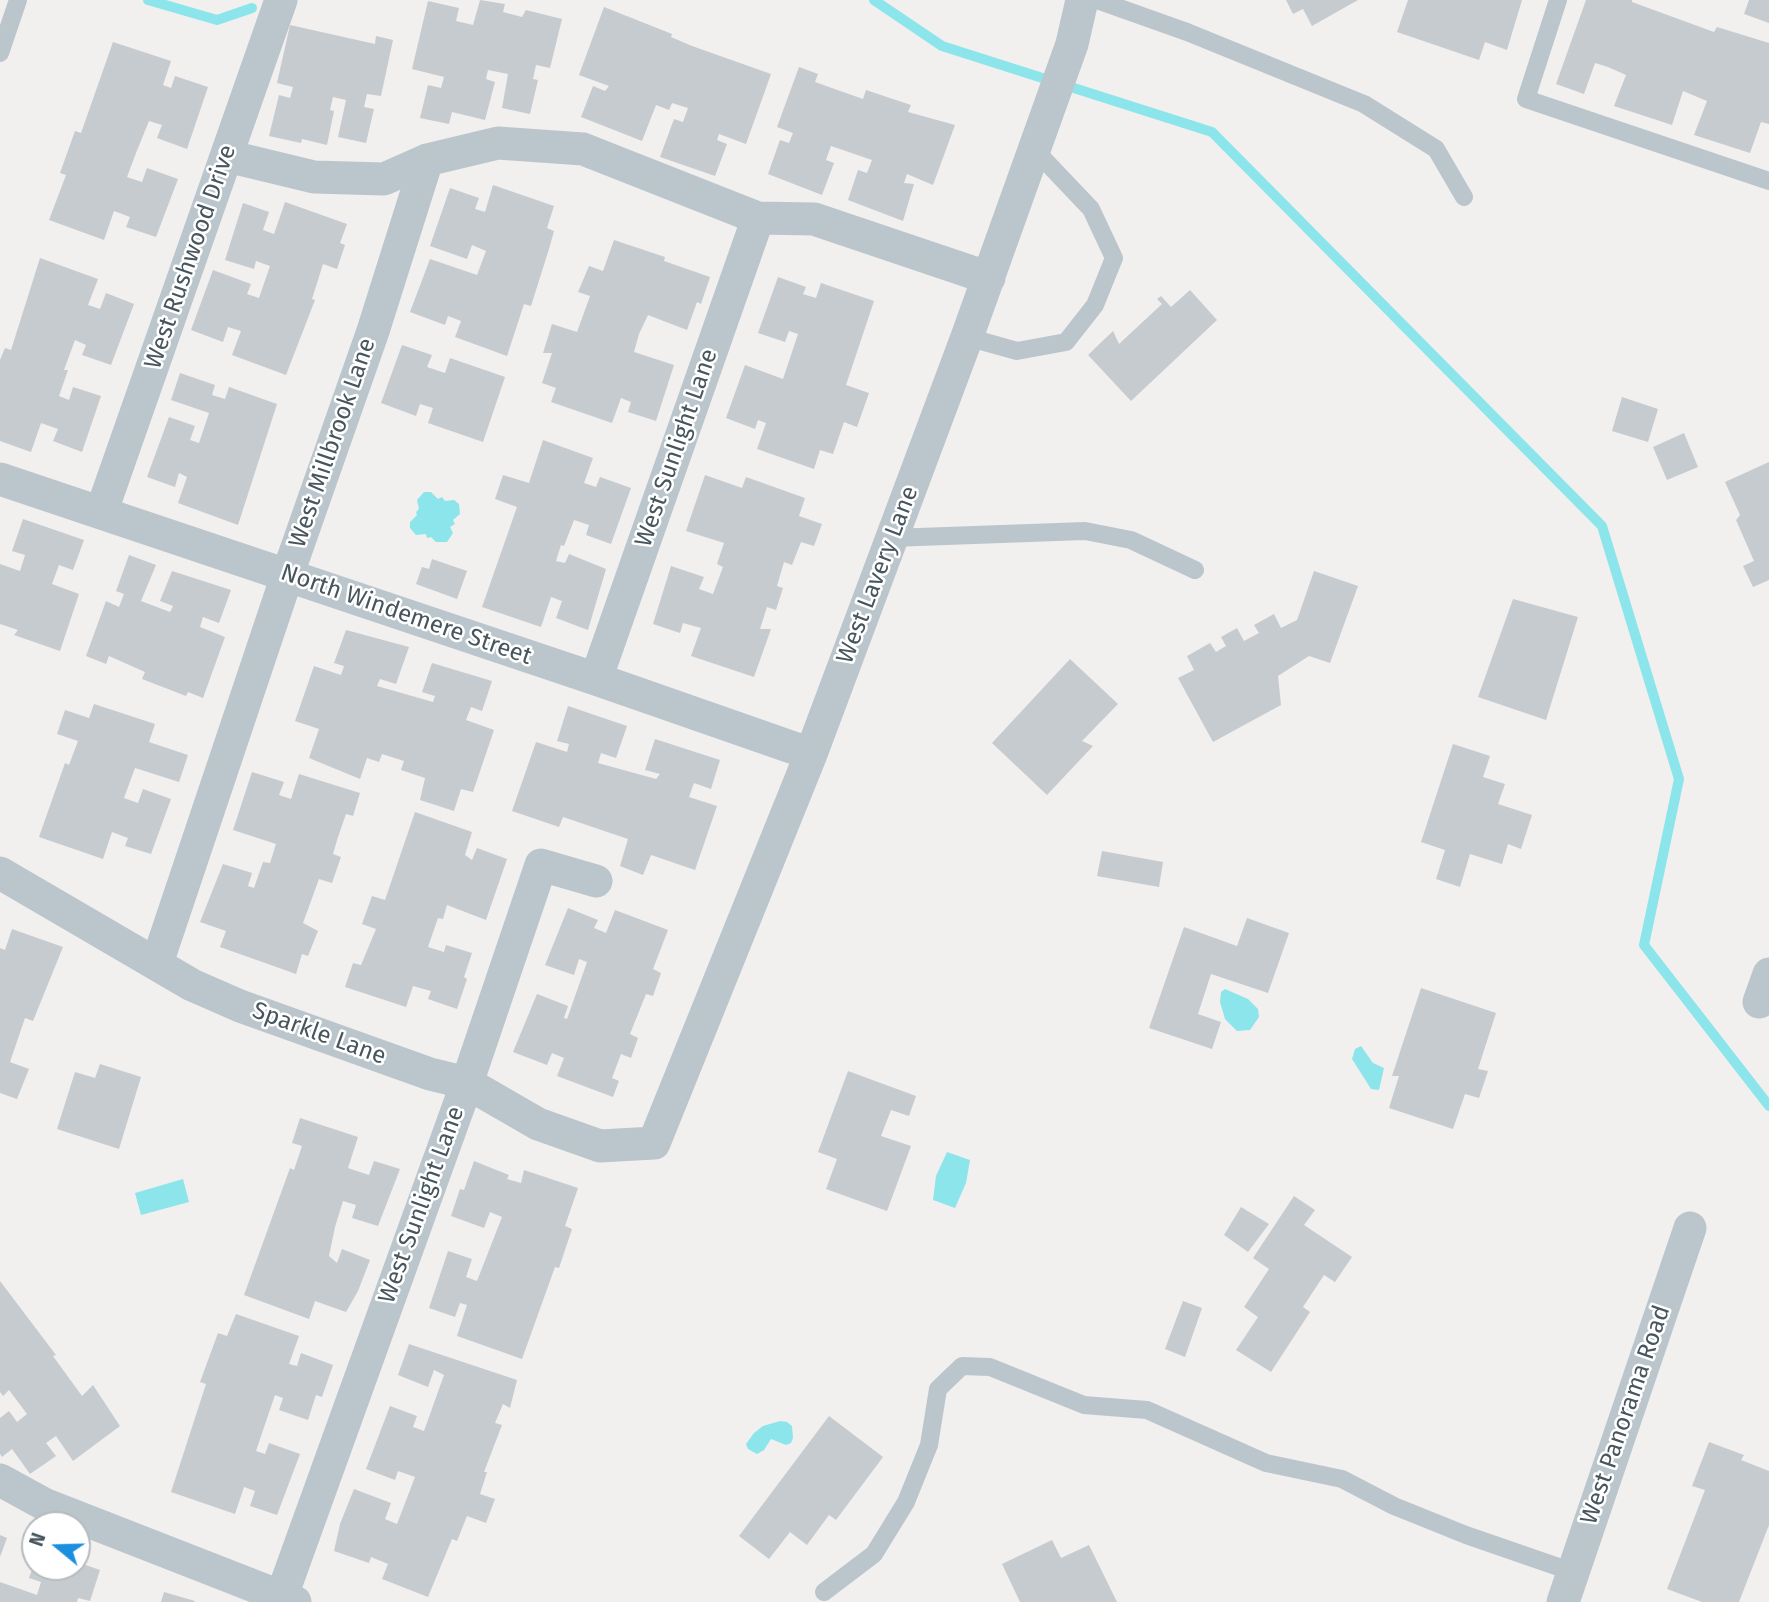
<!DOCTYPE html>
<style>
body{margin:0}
#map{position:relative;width:1769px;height:1602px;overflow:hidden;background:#f2efef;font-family:"Fira Sans",sans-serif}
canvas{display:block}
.north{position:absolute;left:21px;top:1511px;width:70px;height:70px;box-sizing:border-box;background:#fff;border:2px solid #b5bbbe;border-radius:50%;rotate:289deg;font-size:19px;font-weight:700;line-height:28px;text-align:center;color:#47565c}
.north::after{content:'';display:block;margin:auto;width:24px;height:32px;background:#1c8fde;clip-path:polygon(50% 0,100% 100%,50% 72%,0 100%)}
</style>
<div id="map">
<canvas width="1769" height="1602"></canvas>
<div class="north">N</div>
</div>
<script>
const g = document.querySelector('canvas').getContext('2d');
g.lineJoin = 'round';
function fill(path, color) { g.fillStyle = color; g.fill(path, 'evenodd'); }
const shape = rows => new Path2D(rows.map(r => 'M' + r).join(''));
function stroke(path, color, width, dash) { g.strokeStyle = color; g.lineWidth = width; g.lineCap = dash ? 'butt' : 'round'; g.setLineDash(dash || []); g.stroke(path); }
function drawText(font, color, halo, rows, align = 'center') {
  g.font = font + ' "Fira Sans",sans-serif'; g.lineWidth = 5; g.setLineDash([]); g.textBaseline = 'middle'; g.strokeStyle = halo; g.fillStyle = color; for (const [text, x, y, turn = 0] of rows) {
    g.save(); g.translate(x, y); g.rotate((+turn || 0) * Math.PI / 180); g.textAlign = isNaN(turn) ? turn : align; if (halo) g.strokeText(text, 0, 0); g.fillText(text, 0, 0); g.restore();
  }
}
fill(shape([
 [424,492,431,492,438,499,442,497,445,501,454,500,459,504,460,514,453,520,455,524,450,527,453,533,447,542,436,542,431,537,427,538,426,534,416,535,410,528,410,522,417,515,416,512,419,509,417,500],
 [1225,989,1248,999,1258,1009,1259,1017,1250,1030,1237,1031,1225,1019,1220,1002,1221,992],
 [1361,1046,1373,1063,1384,1068,1379,1090,1371,1089,1352,1059,1355,1049],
 [947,1152,970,1160,966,1183,955,1208,933,1200,936,1176],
 [183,1179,189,1202,141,1215,135,1193],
 [780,1421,787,1422,792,1426,793,1438,791,1443,786,1445,771,1439,764,1450,757,1454,748,1449,746,1444,754,1433,763,1426]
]), '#8ce5ea');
stroke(shape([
 [148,0,217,20,252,8],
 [874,0,942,46,1212,132,1602,526,1679,779,1644,945,1769,1106]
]), '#8ce5ea', 10);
fill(shape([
 [480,0,505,4,503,12,522,17,526,10,562,19,550,68,536,65,533,79,538,80,530,114,502,108,508,74,488,70,486,79,495,82,485,120,452,112,449,124,420,118,428,85,441,88,444,77,412,69,428,1,459,8,456,21,473,25],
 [1286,0,1358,0,1312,26,1303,9,1293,14],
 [1408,0,1522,0,1507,50,1485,42,1479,60,1397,32],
 [1586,0,1632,0,1632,2,1714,32,1717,27,1769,43,1769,124,1761,122,1750,153,1694,135,1707,101,1683,91,1672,125,1614,106,1626,75,1608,67,1595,63,1584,94,1556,84],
 [1749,0,1769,0,1769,23,1744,14],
 [604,7,672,34,671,37,692,46,771,74,746,144,719,134,717,140,727,144,715,176,660,157,674,119,683,122,688,108,672,103,669,110,656,105,642,141,581,117,593,86,605,91,609,86,579,75],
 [290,25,375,44,376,36,393,40,381,96,367,94,364,107,374,109,366,143,338,137,346,100,333,97,330,110,334,111,327,145,302,139,301,143,269,136,279,95,290,98,293,87,277,83],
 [113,42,171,61,163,85,171,88,175,76,208,87,187,149,157,138,162,125,149,121,136,153,127,177,142,182,147,168,178,179,156,237,126,227,130,217,114,211,104,240,49,220,66,175,60,173,75,131,81,133],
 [799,67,818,74,815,82,863,99,866,90,911,105,908,112,955,125,933,185,907,174,904,183,914,184,903,221,848,200,858,170,867,173,872,160,831,146,826,160,834,163,822,195,768,174,780,140,789,143,793,133,777,127],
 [493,185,554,206,547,228,554,231,549,249,531,306,524,304,507,356,455,337,461,321,448,316,445,325,410,312,430,259,477,275,486,251,472,245,467,259,430,246,450,188,479,198,475,209,485,212],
 [285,202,347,224,340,243,345,245,337,269,323,264,312,299,315,300,286,375,232,355,241,331,228,327,223,342,191,330,213,270,251,284,247,294,259,298,270,266,256,261,254,269,225,260,243,203,269,212,263,230,274,234],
 [614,240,665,257,664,261,710,277,701,304,697,302,687,330,648,315,639,334,634,352,674,365,656,421,628,412,631,402,621,398,612,423,551,402,556,388,542,383,552,353,543,353,552,324,577,332,590,296,578,292,589,266,603,271],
 [40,258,98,279,88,305,100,309,106,293,134,304,111,365,82,355,86,345,75,340,64,370,68,370,59,396,69,400,73,387,101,396,82,452,53,441,58,429,41,423,31,452,0,441,0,360,5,348,11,350],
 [778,277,806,287,803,294,816,298,821,283,874,301,846,385,869,393,857,427,844,422,833,454,820,450,814,469,757,449,766,423,758,420,755,429,726,418,745,365,783,379,798,334,789,331,785,342,758,333],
 [1190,290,1217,320,1131,401,1088,355,1113,331,1119,344,1162,304,1157,299,1161,296,1171,307],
 [402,345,432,355,427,367,445,373,450,358,505,377,483,442,428,423,433,408,420,404,416,416,381,403],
 [180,373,215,385,212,395,225,399,229,387,277,404,238,525,178,503,187,477,179,473,175,487,147,477,169,417,195,426,190,440,199,443,209,413,171,400],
 [1622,397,1658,409,1648,442,1612,431],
 [1684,433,1698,467,1667,480,1653,447],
 [543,440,593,458,584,483,596,487,600,477,631,488,611,544,586,535,589,525,574,520,564,546,561,545,556,561,565,563,569,554,606,569,588,630,556,618,562,601,551,597,541,627,482,607,517,507,495,499,503,475,529,483],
 [1769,462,1769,580,1753,587,1743,566,1754,561,1736,520,1740,515,1725,482],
 [705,475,742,488,746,477,805,498,799,516,822,524,814,546,801,542,792,565,784,562,777,586,783,588,776,610,767,607,760,629,771,629,754,677,691,656,701,628,683,623,680,633,653,624,671,566,704,577,699,589,713,594,723,567,717,564,724,543,686,531],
 [23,519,84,540,73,570,59,565,52,584,79,594,60,651,14,635,18,630,0,624,0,564,20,571,25,555,12,551],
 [129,555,156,565,141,601,170,612,173,606,160,601,172,571,231,590,219,623,203,617,200,627,225,637,203,698,188,692,186,696,142,679,145,672,109,656,106,664,86,656,106,601,119,607,124,594,116,591],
 [432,559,467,571,457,599,416,584,422,567,429,569],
 [1314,571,1358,586,1330,663,1309,656,1278,676,1281,705,1213,742,1178,678,1194,670,1187,656,1210,643,1216,652,1226,646,1221,637,1237,628,1244,641,1259,633,1254,625,1274,614,1281,628,1297,620],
 [1513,599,1578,617,1546,720,1478,697],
 [346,630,409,647,396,684,380,679,377,686,433,702,435,696,422,692,432,663,492,681,482,711,471,707,466,720,494,730,473,792,461,789,454,811,420,800,425,778,401,770,404,761,382,754,379,762,367,758,360,779,309,758,319,729,295,721,314,666,341,675,344,666,334,663],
 [1070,659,1118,704,1082,741,1093,746,1047,795,992,743],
 [94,704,155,724,149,742,188,755,179,782,135,768,124,798,138,803,143,789,171,799,151,854,125,846,128,838,112,832,103,859,39,837,65,763,69,765,78,741,57,734,65,710,89,718],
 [568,706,627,726,616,758,601,753,598,763,656,779,660,774,645,770,655,739,720,760,711,789,694,783,689,797,717,806,695,870,651,855,643,875,620,866,628,839,563,817,559,827,512,811,536,742,567,752,569,744,557,741],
 [1453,744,1490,756,1483,777,1505,784,1498,804,1532,815,1521,849,1508,844,1502,864,1470,854,1460,887,1436,879,1445,850,1421,842],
 [252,772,284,782,279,795,291,799,299,774,360,793,353,816,346,814,338,837,333,854,341,857,332,883,319,879,303,923,318,931,308,956,302,954,296,974,220,947,226,931,200,922,223,864,252,873,248,886,254,888,263,862,270,863,276,844,233,830],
 [415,812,472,832,465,855,472,860,477,848,507,859,486,920,447,905,443,919,438,918,428,947,444,952,446,945,472,953,464,977,467,979,457,1009,428,999,431,991,413,986,406,1007,345,987,353,963,361,965,376,929,362,924,372,896,385,900],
 [1102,851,1163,862,1159,887,1097,876],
 [568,908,598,920,594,928,606,933,615,910,668,930,653,969,661,973,653,996,646,994,630,1034,638,1038,631,1058,621,1054,612,1078,619,1081,613,1097,557,1076,564,1058,552,1053,547,1065,513,1052,537,994,568,1006,564,1018,567,1019,587,962,579,959,574,975,545,965],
 [1247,918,1289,933,1268,993,1211,974,1198,1014,1221,1022,1212,1049,1149,1028,1184,927,1237,946],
 [12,929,63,947,33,1021,25,1018,10,1062,29,1069,17,1099,0,1093,0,948,5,950],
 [1421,988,1496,1013,1478,1069,1488,1071,1479,1098,1465,1094,1453,1129,1389,1108,1399,1076,1392,1076],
 [100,1064,141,1077,119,1149,57,1129,75,1072,95,1078],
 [848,1071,916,1096,909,1116,891,1110,881,1136,911,1146,887,1211,826,1189,837,1159,818,1152],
 [300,1118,358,1137,348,1168,369,1175,374,1161,400,1169,378,1226,352,1218,356,1205,343,1201,335,1227,329,1256,337,1263,342,1249,370,1260,358,1291,346,1312,315,1301,309,1319,244,1295,290,1168,294,1170,302,1146,292,1143],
 [474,1161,509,1175,507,1179,521,1183,524,1170,578,1188,565,1226,572,1229,559,1268,555,1267,522,1359,457,1336,467,1305,460,1303,455,1317,429,1308,448,1251,472,1259,466,1277,477,1281,502,1217,490,1212,484,1228,451,1216,460,1189,464,1190],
 [1294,1196,1315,1210,1304,1225,1352,1257,1335,1282,1324,1275,1303,1307,1310,1312,1271,1372,1236,1350,1258,1317,1244,1307,1269,1269,1253,1258],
 [1241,1207,1269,1224,1248,1252,1224,1235],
 [0,1281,56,1355,53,1356,82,1396,93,1385,120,1426,73,1461,56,1436,46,1443,56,1456,30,1474,12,1449,2,1457,0,1454,0,1418,9,1411,17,1422,27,1414,9,1390,3,1396,0,1392],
 [1183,1301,1202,1308,1185,1357,1165,1349],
 [236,1314,299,1336,289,1364,297,1366,301,1353,333,1365,322,1397,316,1395,308,1420,279,1410,283,1398,275,1395,256,1451,265,1454,269,1443,300,1454,277,1515,250,1506,255,1491,244,1487,235,1514,171,1492,206,1384,200,1382,218,1333,227,1336],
 [409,1344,517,1380,510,1408,503,1404,495,1423,502,1425,484,1472,487,1472,480,1494,495,1499,486,1523,467,1516,457,1541,452,1539,428,1597,382,1579,388,1564,371,1557,369,1563,334,1551,340,1524,354,1489,391,1503,385,1519,397,1524,415,1477,398,1471,395,1480,366,1469,390,1406,417,1416,413,1427,424,1431,444,1375,434,1370,428,1387,398,1375],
 [829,1416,883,1457,836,1520,829,1515,807,1545,790,1532,769,1559,739,1536],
 [1709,1442,1744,1455,1741,1460,1769,1471,1769,1525,1739,1602,1702,1602,1667,1589,1705,1490,1692,1486],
 [0,1535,7,1538,0,1557],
 [1052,1540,1061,1558,1089,1545,1117,1602,1020,1602,1002,1564],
 [35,1561,35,1567,77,1567,77,1562,100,1570,90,1601,78,1598,77,1602,0,1602,0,1582,37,1595,41,1582,29,1578],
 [164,1592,195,1601,194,1602,161,1602]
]), '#c6cbcf');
stroke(shape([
 [1097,0,1187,32,1364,104,1436,149,1464,197],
 [1558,0,1526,99,1769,181],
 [0,53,18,0],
 [967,337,1017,351,1066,342,1095,305,1114,258,1091,209,1034,149],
 [891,538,1085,531,1131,540,1195,570],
 [824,1592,874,1554,906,1502,929,1445,938,1389,962,1366,990,1367,1084,1405,1147,1410,1266,1463,1342,1479,1394,1506,1466,1535,1573,1572]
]), '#bbc6cc', 18);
stroke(shape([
 [227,156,314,177,384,179,427,160,498,143,583,149,758,218,814,219,989,278],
 [0,479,596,679,811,754],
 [101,513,281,0],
 [596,679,758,218],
 [0,873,192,985,240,1006,430,1074,467,1083,538,1124,600,1146,654,1143,811,754,967,337,1072,44,1082,0],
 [157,963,287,576,373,331,427,160],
 [1759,1002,1769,974],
 [0,1480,44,1504,295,1602],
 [281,1598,467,1083,541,865,596,881],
 [1563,1602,1690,1228]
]), '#bbc6cc', 33);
drawText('24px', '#47565c', '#fff', [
 ["West Rushwood Drive",191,257,-71],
 ["West Millbrook Lane",333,443,-71],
 ["West Sunlight Lane",677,448,-71],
 ["West Lavery Lane",878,575,-69],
 ["North Windemere Street",406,615,19],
 ["Sparkle Lane",319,1034,20],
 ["West Sunlight Lane",422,1205,-70],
 ["West Panorama Road",1626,1415,-71]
]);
</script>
